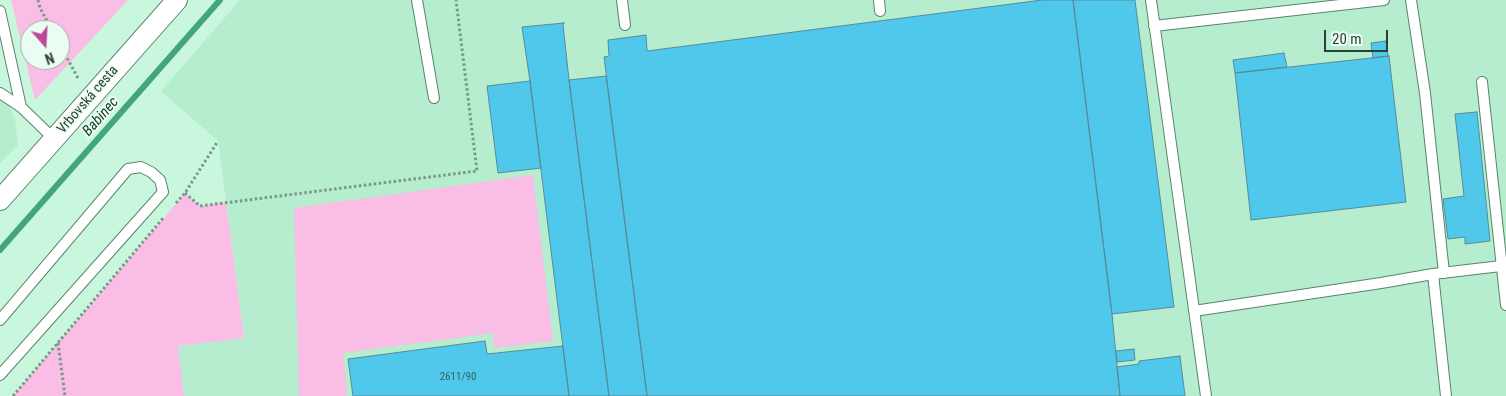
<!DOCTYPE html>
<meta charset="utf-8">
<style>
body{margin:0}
#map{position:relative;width:1506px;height:396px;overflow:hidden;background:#c9f7dd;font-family:"Roboto Condensed",sans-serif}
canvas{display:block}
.north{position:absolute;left:20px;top:20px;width:50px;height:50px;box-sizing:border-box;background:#ebfdf2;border:1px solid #9fb1a6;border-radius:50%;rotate:161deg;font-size:14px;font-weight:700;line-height:20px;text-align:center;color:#2c3f34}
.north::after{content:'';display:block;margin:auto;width:18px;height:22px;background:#bf489e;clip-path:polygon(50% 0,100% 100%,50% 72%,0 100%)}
.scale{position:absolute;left:1324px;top:30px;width:64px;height:22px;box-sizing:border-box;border:2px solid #2c3f34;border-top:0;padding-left:6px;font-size:15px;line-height:18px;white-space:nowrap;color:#2c3f34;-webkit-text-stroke:4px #ebfdf2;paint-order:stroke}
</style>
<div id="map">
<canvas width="1506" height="396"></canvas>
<div class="north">N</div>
<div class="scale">20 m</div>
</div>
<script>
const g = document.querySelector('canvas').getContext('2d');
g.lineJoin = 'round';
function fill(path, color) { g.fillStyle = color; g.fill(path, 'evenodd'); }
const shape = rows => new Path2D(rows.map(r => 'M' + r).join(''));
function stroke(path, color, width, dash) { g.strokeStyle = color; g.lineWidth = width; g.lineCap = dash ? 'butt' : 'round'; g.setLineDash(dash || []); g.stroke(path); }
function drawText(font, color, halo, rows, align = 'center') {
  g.font = font + ' "Roboto Condensed",sans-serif'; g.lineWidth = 4; g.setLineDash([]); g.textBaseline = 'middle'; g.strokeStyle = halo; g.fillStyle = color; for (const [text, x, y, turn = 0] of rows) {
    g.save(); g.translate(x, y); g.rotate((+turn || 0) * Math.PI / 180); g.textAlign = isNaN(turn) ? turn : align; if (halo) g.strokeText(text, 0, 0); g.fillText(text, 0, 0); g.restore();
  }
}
fill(shape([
 [240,0,1506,0,1506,396,184,396,177,346,244,337,218,141,161,91],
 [0,89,15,118,18,145,0,163]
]), '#b6edce');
fill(shape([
 [11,0,128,0,35,100],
 [30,30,60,30,60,60,30,60],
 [533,175,553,341,494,348,493,333,343,353,347,396,299,396,294,208],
 [185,193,201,206,226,202,244,338,178,346,184,396,13,396]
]), '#fabde5');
stroke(shape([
 [0,250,220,0]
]), '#43a678', 6);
const building = shape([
 [1042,0,1073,0,1112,314,1120,396,647,396,604,57,609,56,608,40,646,35,647,51,1042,0],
 [1073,0,1135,0,1174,307,1112,314,1073,0],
 [564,23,563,25,569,80,609,396,569,396,530,81,522,27,564,23],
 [1386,41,1388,56,1373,58,1371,43,1386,41],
 [1284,53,1287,67,1235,73,1233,60,1284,53],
 [1389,56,1406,202,1251,220,1235,73,1389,56],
 [606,76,647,396,609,396,569,80,606,76],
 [530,81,541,168,498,173,487,86,530,81],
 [1477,112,1490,241,1465,244,1465,237,1448,239,1443,199,1464,196,1455,114,1477,112],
 [485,341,487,354,563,346,569,396,353,396,348,359,485,341],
 [1134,349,1135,360,1117,362,1116,351,1134,349],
 [1180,356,1185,396,1120,396,1117,367,1139,364,1139,361,1180,356]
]);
fill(building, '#4fc8eb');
stroke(building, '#588b9b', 1);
const service = shape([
 [417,0,434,98],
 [622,0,625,25],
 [879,0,880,11],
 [1151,0,1206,396],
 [1411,0,1425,93,1444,273],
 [0,11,21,107],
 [1154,26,1384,0],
 [1482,82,1506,305],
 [0,93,21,107,54,139],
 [1194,311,1381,283,1433,274],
 [0,320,128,169,141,167,151,172,160,180,163,192,0,375],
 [1446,396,1433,274,1501,266]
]);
const minor = shape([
 [0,200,177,0]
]);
stroke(service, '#59846d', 12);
stroke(minor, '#59846d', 22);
stroke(shape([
 [38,0,40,8,52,30],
 [60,45,79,80],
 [185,193,200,206,477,171,456,0],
 [176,203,185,193,218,141],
 [58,343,65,396],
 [13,396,164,217]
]), '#799987', 3, [2.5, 2.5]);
stroke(service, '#fff', 10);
stroke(minor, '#fff', 20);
drawText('11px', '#356162', null, [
 ["2611/90",458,377]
]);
drawText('14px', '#2c3f34', '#ebfdf2', [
 ["Vrbovská cesta",88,100,-49]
]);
drawText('italic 15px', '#16402c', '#ebfdf2', [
 ["Babinec",101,117,-49]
]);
</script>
